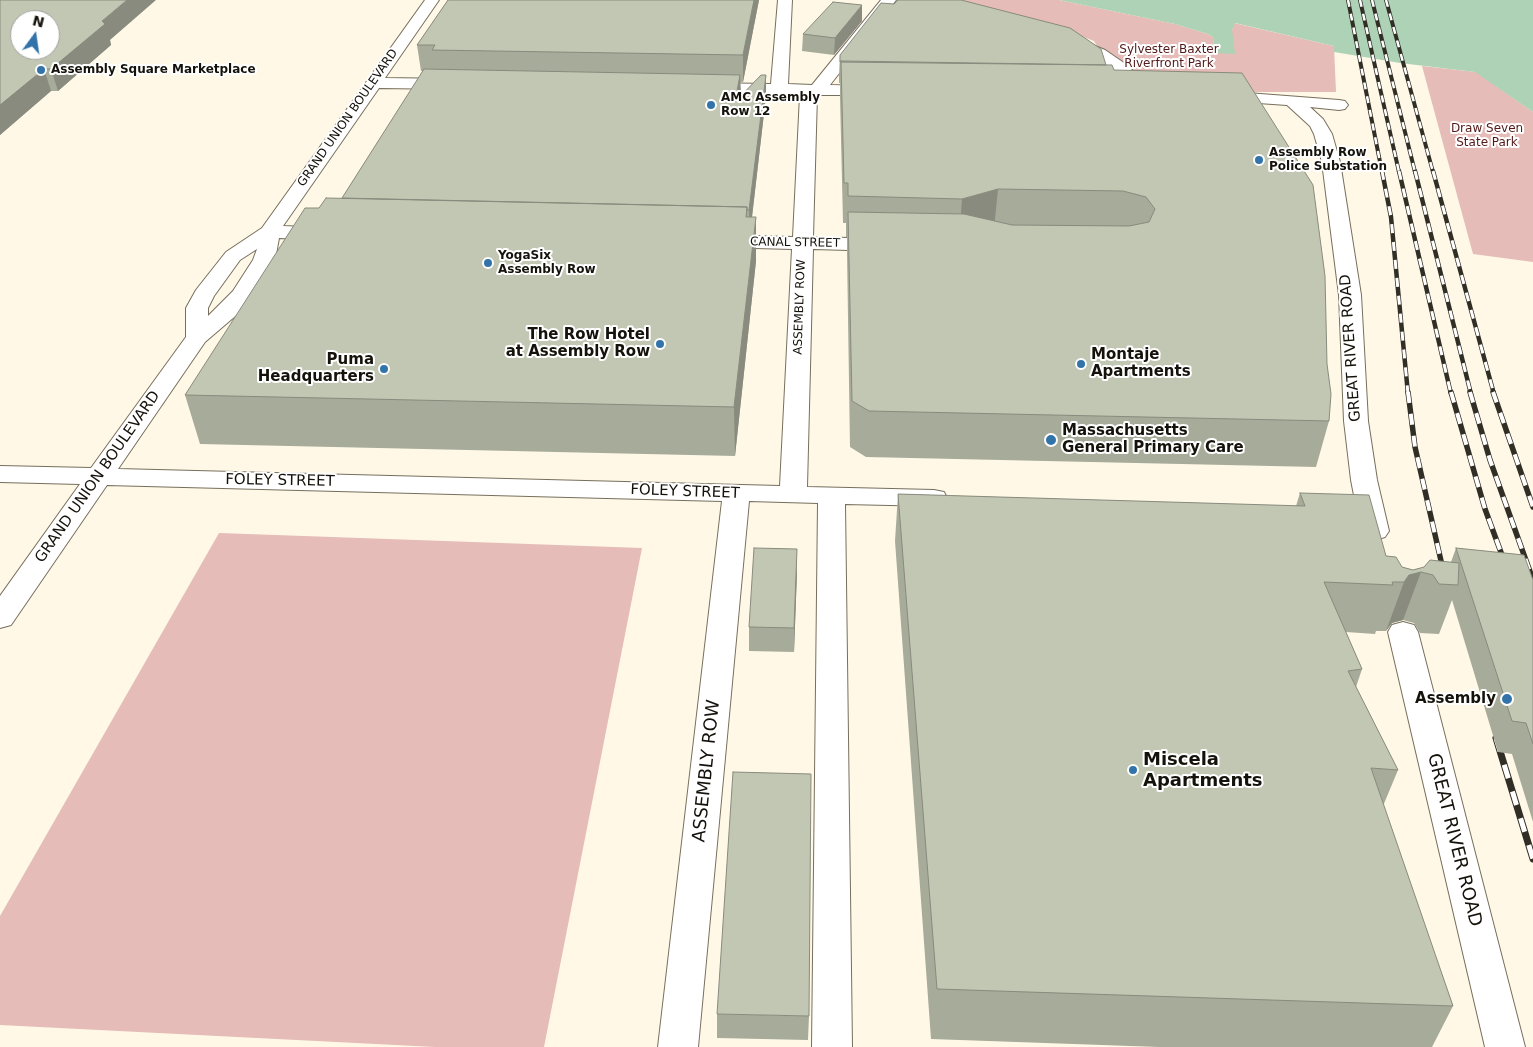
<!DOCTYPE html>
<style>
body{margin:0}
#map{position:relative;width:1533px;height:1047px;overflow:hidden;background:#fff8e7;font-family:"DejaVu Sans",sans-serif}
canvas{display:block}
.north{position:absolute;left:10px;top:10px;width:50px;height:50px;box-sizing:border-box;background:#fff;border:1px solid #a1a09d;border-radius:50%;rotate:14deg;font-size:14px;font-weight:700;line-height:20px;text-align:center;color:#15120b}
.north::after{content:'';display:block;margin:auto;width:18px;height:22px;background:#3273a9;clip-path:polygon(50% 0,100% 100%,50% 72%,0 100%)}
</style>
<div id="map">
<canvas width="1533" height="1047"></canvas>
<div class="north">N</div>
</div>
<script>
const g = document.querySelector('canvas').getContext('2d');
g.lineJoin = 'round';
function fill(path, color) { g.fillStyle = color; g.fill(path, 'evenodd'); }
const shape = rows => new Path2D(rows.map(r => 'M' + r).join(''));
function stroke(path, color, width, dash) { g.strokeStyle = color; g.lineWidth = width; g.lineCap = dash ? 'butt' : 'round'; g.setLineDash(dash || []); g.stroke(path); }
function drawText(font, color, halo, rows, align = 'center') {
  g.font = font + ' "DejaVu Sans",sans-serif'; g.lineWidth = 4; g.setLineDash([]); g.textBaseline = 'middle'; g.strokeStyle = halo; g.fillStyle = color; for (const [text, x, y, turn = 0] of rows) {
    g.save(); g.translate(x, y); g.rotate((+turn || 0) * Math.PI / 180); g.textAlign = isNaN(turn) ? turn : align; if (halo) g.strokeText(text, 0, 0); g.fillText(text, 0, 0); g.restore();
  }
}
fill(shape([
 [943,0,1059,0,1175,24,1208,34,1213,37,1214,52,1232,37,1232,30,1234,23,1334,46,1336,92,1246,92,1138,74,1114,55,1098,48,1094,41,1059,28],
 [1422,66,1476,72,1533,112,1533,262,1473,254],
 [219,533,642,548,544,1047,435,1047,0,1025,0,916]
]), '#e5bcb8');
fill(shape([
 [1059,0,1533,0,1533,112,1475,72,1400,63,1334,52,1334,46,1235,23,1232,30,1235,54,1214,53,1213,37,1208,34,1175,24]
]), '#add2b5');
const minor = shape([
 [425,0,439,0,385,78,453,79,459,80,461,84,459,88,453,89,379,88,283,226,328,228,335,230,338,234,335,238,328,240,279,238,275,260,250,300,240,312,205,342,118,469,780,486,792,249,718,247,711,245,708,241,711,237,718,235,793,237,800,95,703,93,697,92,695,88,697,84,703,83,771,84,778,0,792,0,788,84,812,85,881,0,896,0,830,85,878,86,884,87,886,91,884,95,817,95,813,237,885,239,892,241,895,245,892,249,885,251,813,249,807,487,934,490,944,492,947,498,944,504,934,506,845,504,852,1047,812,1047,818,503,749,501,698,1047,658,1047,722,501,107,485,11,625,0,628,0,596,80,484,0,482,0,466,91,468,186,337,186,308,196,290,226,252,262,228,425,0],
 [257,249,253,260,233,291,208,316,208,308,214,296,240,260,257,249],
 [1068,35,1105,50,1127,65,1135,73,1148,95,1146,99,1134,99,1122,78,1115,71,1093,56,1062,43,1060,40,1062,37,1068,35],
 [1221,91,1339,100,1345,101,1348,105,1345,109,1339,110,1310,107,1323,119,1332,134,1340,162,1361,295,1368,421,1377,480,1389,531,1385,537,1375,540,1365,537,1361,531,1351,480,1344,421,1339,295,1322,162,1314,134,1310,126,1287,105,1215,100,1213,96,1215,92,1221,91],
 [1403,622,1414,625,1418,632,1525,1047,1485,1047,1388,632,1392,625,1403,622]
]);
stroke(minor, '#776f5d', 2);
fill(minor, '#fff');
const railFar3 = shape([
 [1348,0,1382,172],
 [1360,0,1399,172],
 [1372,0,1415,172],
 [1386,0,1433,172]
]);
const railFar2 = shape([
 [1382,171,1391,217,1408,394],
 [1399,171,1451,394],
 [1415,171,1471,394],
 [1433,171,1494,394]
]);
const railFar1 = shape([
 [1408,392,1415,447,1444,574],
 [1451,392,1485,509,1506,566],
 [1470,392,1490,460,1533,580],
 [1493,392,1533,507]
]);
const rail = shape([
 [1496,738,1533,859]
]);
stroke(railFar3, '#312e26', 4);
stroke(railFar2, '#312e26', 4.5);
stroke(railFar1, '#312e26', 5.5);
stroke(rail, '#312e26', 7);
stroke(railFar3, '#fff', 2.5, [7]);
stroke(railFar2, '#fff', 3, [9]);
stroke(railFar1, '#fff', 4, [11]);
stroke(rail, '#fff', 5, [14]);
fill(shape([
 [0,0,110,40,111,45,58,91,51,91,0,135],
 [448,0,759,0,743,82,740,82,741,96,766,75,766,96,752,217,756,261,735,456,200,444,185,395,319,208,342,198,423,71,421,71,417,45],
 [862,21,834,55,802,51,803,34],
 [840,55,1106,65,1114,70,1329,421,1316,467,866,457,850,447,847,253,847,237,846,237,846,223,843,223,840,97,840,83,839,83,839,76],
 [1300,493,1402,567,1413,570,1451,562,1456,548,1533,580,1533,822,1512,754,1498,752,1452,600,1439,634,1420,633,1414,623,1403,620,1392,623,1386,631,1376,631,1375,634,1346,632,1362,669,1356,687,1398,770,1383,806,1453,1006,1432,1047,1159,1047,931,1039,895,541,898,494,1296,506],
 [797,572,794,652,749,651,749,627],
 [717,1014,809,1016,808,1040,717,1038]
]), '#a7ab9a');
fill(shape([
 [127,0,156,0,110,40,111,45,58,91,51,69,102,21],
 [754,0,759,0,743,82,743,55],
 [862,5,862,21,834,55,835,38],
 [44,69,51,91,0,135,0,105],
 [740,75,741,96,735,102],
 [766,75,766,96,750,234,749,210],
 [998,189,994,229,959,239,962,199],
 [756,217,756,261,735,456,734,407],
 [797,549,797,572,794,652,794,628],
 [1421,572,1403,620,1392,623,1386,631,1404,582,1409,575]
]), '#888b7d');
const building = shape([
 [0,0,127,0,102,21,105,24,51,69,44,69,0,105,0,0],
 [20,20,50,20,50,50,20,50,20,20],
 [448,0,754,0,743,55,432,50,435,45,417,45,448,0],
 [898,0,961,0,1070,28,1101,49,1106,65,840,62,840,55,881,3,894,4,898,0],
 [833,2,862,5,835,38,803,34,833,2],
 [841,61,1112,65,1114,70,1242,73,1313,185,1325,276,1327,364,1331,394,1329,421,869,411,852,401,848,212,964,214,1012,225,1129,226,1149,222,1155,209,1146,197,1123,191,998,189,962,199,848,196,848,183,844,183,841,61],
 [424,69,740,75,735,102,761,75,766,75,749,210,747,210,747,207,342,198,424,69],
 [326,198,747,207,746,217,756,217,734,407,185,395,305,208,319,208,326,198],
 [1300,493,1369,495,1386,556,1396,557,1402,567,1413,570,1424,567,1430,560,1459,563,1458,585,1439,584,1433,575,1421,572,1409,575,1404,582,1392,582,1393,585,1324,582,1362,669,1348,671,1398,770,1371,768,1453,1006,937,989,898,494,1305,506,1300,493],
 [754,548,797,549,794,628,749,627,754,548],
 [1456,548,1524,555,1533,580,1533,744,1526,723,1512,721,1456,548],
 [733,772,811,774,809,1016,717,1014,733,772]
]);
fill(building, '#c2c7b3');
stroke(building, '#888b7d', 1);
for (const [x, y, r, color] of [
 [41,70,5,"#3273a9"],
 [711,105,5,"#3273a9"],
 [1259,160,5,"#3273a9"],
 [488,263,5,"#3273a9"],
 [660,344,5,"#3273a9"],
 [1081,364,5,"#3273a9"],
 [384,369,5,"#3273a9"],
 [1051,440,6,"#3273a9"],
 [1507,699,6,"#3273a9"],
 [1133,770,5,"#3273a9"]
]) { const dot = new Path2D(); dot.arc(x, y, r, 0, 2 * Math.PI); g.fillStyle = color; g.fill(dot); stroke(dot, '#fff', 2); }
drawText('12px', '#521918', '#fff', [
 ["Sylvester Baxter",1169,50],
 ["Riverfront Park",1169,64],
 ["Draw Seven",1487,129],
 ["State Park",1487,143]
]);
drawText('bold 12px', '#15120b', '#fff', [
 ["Assembly Square Marketplace",51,70],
 ["AMC Assembly",721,98],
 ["Row 12",721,112],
 ["Assembly Row",1269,153],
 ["Police Substation",1269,167],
 ["YogaSix",498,256],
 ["Assembly Row",498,270]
], 'left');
drawText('12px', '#15120b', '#fff', [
 ["GRAND UNION BOULEVARD",348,118,-55],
 ["CANAL STREET",795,243,1],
 ["ASSEMBLY ROW",800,307,-88]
]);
drawText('bold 15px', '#15120b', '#fff', [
 ["The Row Hotel",650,335],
 ["at Assembly Row",650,352],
 ["Montaje",1091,355,"left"],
 ["Apartments",1091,372,"left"],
 ["Puma",374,360],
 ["Headquarters",374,377],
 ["Massachusetts",1062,431,"left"],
 ["General Primary Care",1062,448,"left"],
 ["Assembly",1496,699]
], 'right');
drawText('15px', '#15120b', '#fff', [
 ["GREAT RIVER ROAD",1351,348,-94],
 ["GRAND UNION BOULEVARD",98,477,-55],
 ["FOLEY STREET",280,481,1],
 ["FOLEY STREET",685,492,2]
]);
drawText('bold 18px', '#15120b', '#fff', [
 ["Miscela",1143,760],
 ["Apartments",1143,781]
], 'left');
drawText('18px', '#15120b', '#fff', [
 ["ASSEMBLY ROW",707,771,-84],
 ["GREAT RIVER ROAD",1454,840,76]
]);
</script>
